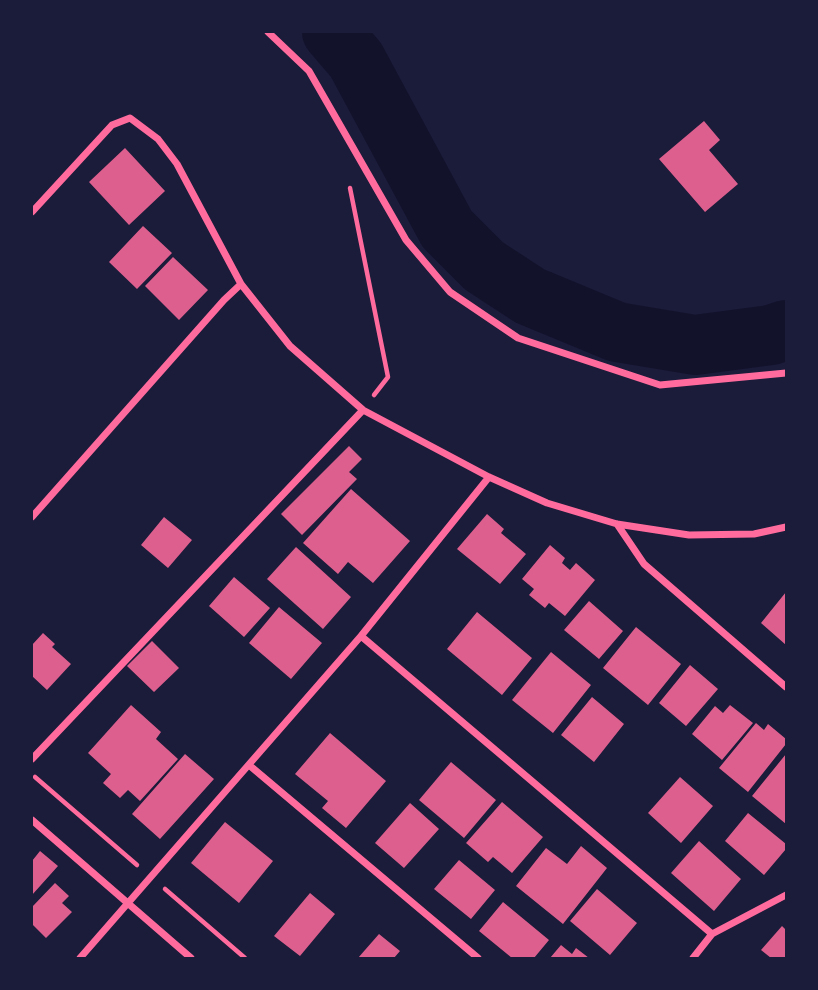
<!DOCTYPE html>
<style>
body{margin:0}
#map{position:relative;width:818px;height:990px;overflow:hidden;background:#1b1b3a;font-family:Barlow,sans-serif}
canvas{display:block}
.frame{position:absolute;inset:0;border:33px solid #1b1b3a;pointer-events:none}
</style>
<div id="map">
<canvas width="818" height="990"></canvas>
<div class="frame"></div>
</div>
<script>
const g = document.querySelector('canvas').getContext('2d');
g.lineJoin = 'round';
const shape = rows => new Path2D(rows.map(r => 'M' + r).join(''));
function stroke(path, color, width, dash) { g.strokeStyle = color; g.lineWidth = width; g.lineCap = dash ? 'butt' : 'round'; g.setLineDash(dash || []); g.stroke(path); }
function fill(path, color) { g.fillStyle = color; g.fill(path, 'evenodd'); }
stroke(shape([
 [332,32,356,60,447,229,484,266,530,296,617,332,695,345,771,335,786,330]
]), '#12122b', 60);
fill(shape([
 [704,121,720,140,709,150,738,184,705,212,659,159],
 [125,148,165,191,129,225,89,182],
 [143,226,172,253,137,289,109,262],
 [173,257,208,290,179,320,145,286],
 [349,446,362,459,349,472,357,479,302,535,281,514],
 [351,489,410,541,373,583,348,562,338,574,303,543],
 [487,514,504,529,501,533,526,554,500,584,457,549],
 [164,517,192,540,168,568,141,545],
 [550,545,565,558,562,563,570,570,576,563,595,580,565,616,549,603,545,608,529,595,534,589,522,579],
 [296,547,351,597,323,629,267,579],
 [234,577,270,608,244,637,209,606],
 [786,592,786,645,761,623],
 [589,601,623,631,599,659,564,630],
 [279,607,322,643,291,679,249,643],
 [477,612,532,658,502,695,447,649],
 [636,627,681,664,648,705,603,668],
 [43,633,55,644,52,647,71,664,47,690,32,676,32,645],
 [152,641,179,668,154,692,127,666],
 [551,652,591,685,553,733,512,700],
 [690,665,718,689,686,726,659,703],
 [592,697,624,724,594,762,561,735],
 [131,705,161,732,156,739,178,759,140,801,128,790,120,798,103,783,111,774,88,753],
 [730,705,753,723,722,760,692,734,715,706,723,713],
 [756,723,764,730,768,724,786,739,786,744,748,792,719,768],
 [330,733,386,781,346,828,322,808,328,801,295,774],
 [185,754,214,779,160,839,132,814],
 [786,754,786,824,752,796],
 [451,762,496,800,464,838,419,800],
 [680,777,713,806,681,843,648,813],
 [502,802,543,837,512,873,493,857,488,862,466,843],
 [410,803,439,829,404,868,375,843],
 [748,813,786,844,786,849,764,875,725,841],
 [225,822,273,861,239,903,191,863],
 [699,841,741,879,714,911,671,873],
 [581,846,607,868,563,924,516,886,546,848,567,864],
 [40,851,58,866,32,895,32,861],
 [459,860,495,890,471,919,434,889],
 [55,883,69,896,62,903,72,912,46,938,32,924,32,907],
 [597,889,637,923,610,955,570,921],
 [310,893,335,914,300,956,274,936],
 [503,902,549,940,534,958,512,958,479,931],
 [782,926,786,930,786,958,771,958,761,950],
 [379,934,400,951,394,958,358,958],
 [561,945,572,954,576,948,589,958,550,958]
]), '#dd5f8e');
stroke(shape([
 [350,188,388,377,374,395],
 [35,777,137,865],
 [165,889,245,958]
]), '#ff6b9d', 4.5);
stroke(shape([
 [268,32,309,71,406,240,450,292,518,338,660,385,786,373],
 [32,212,112,125,130,118,158,139,177,164,241,284,290,346,363,410,489,477,547,503,617,524,689,535,754,534,786,527],
 [32,517,224,300,241,284],
 [617,524,644,564,786,687],
 [361,636,712,934],
 [32,759,363,410],
 [249,765,478,958],
 [32,820,191,958],
 [80,958,361,636,489,477],
 [693,958,712,934,786,895]
]), '#ff6b9d', 7);
</script>
